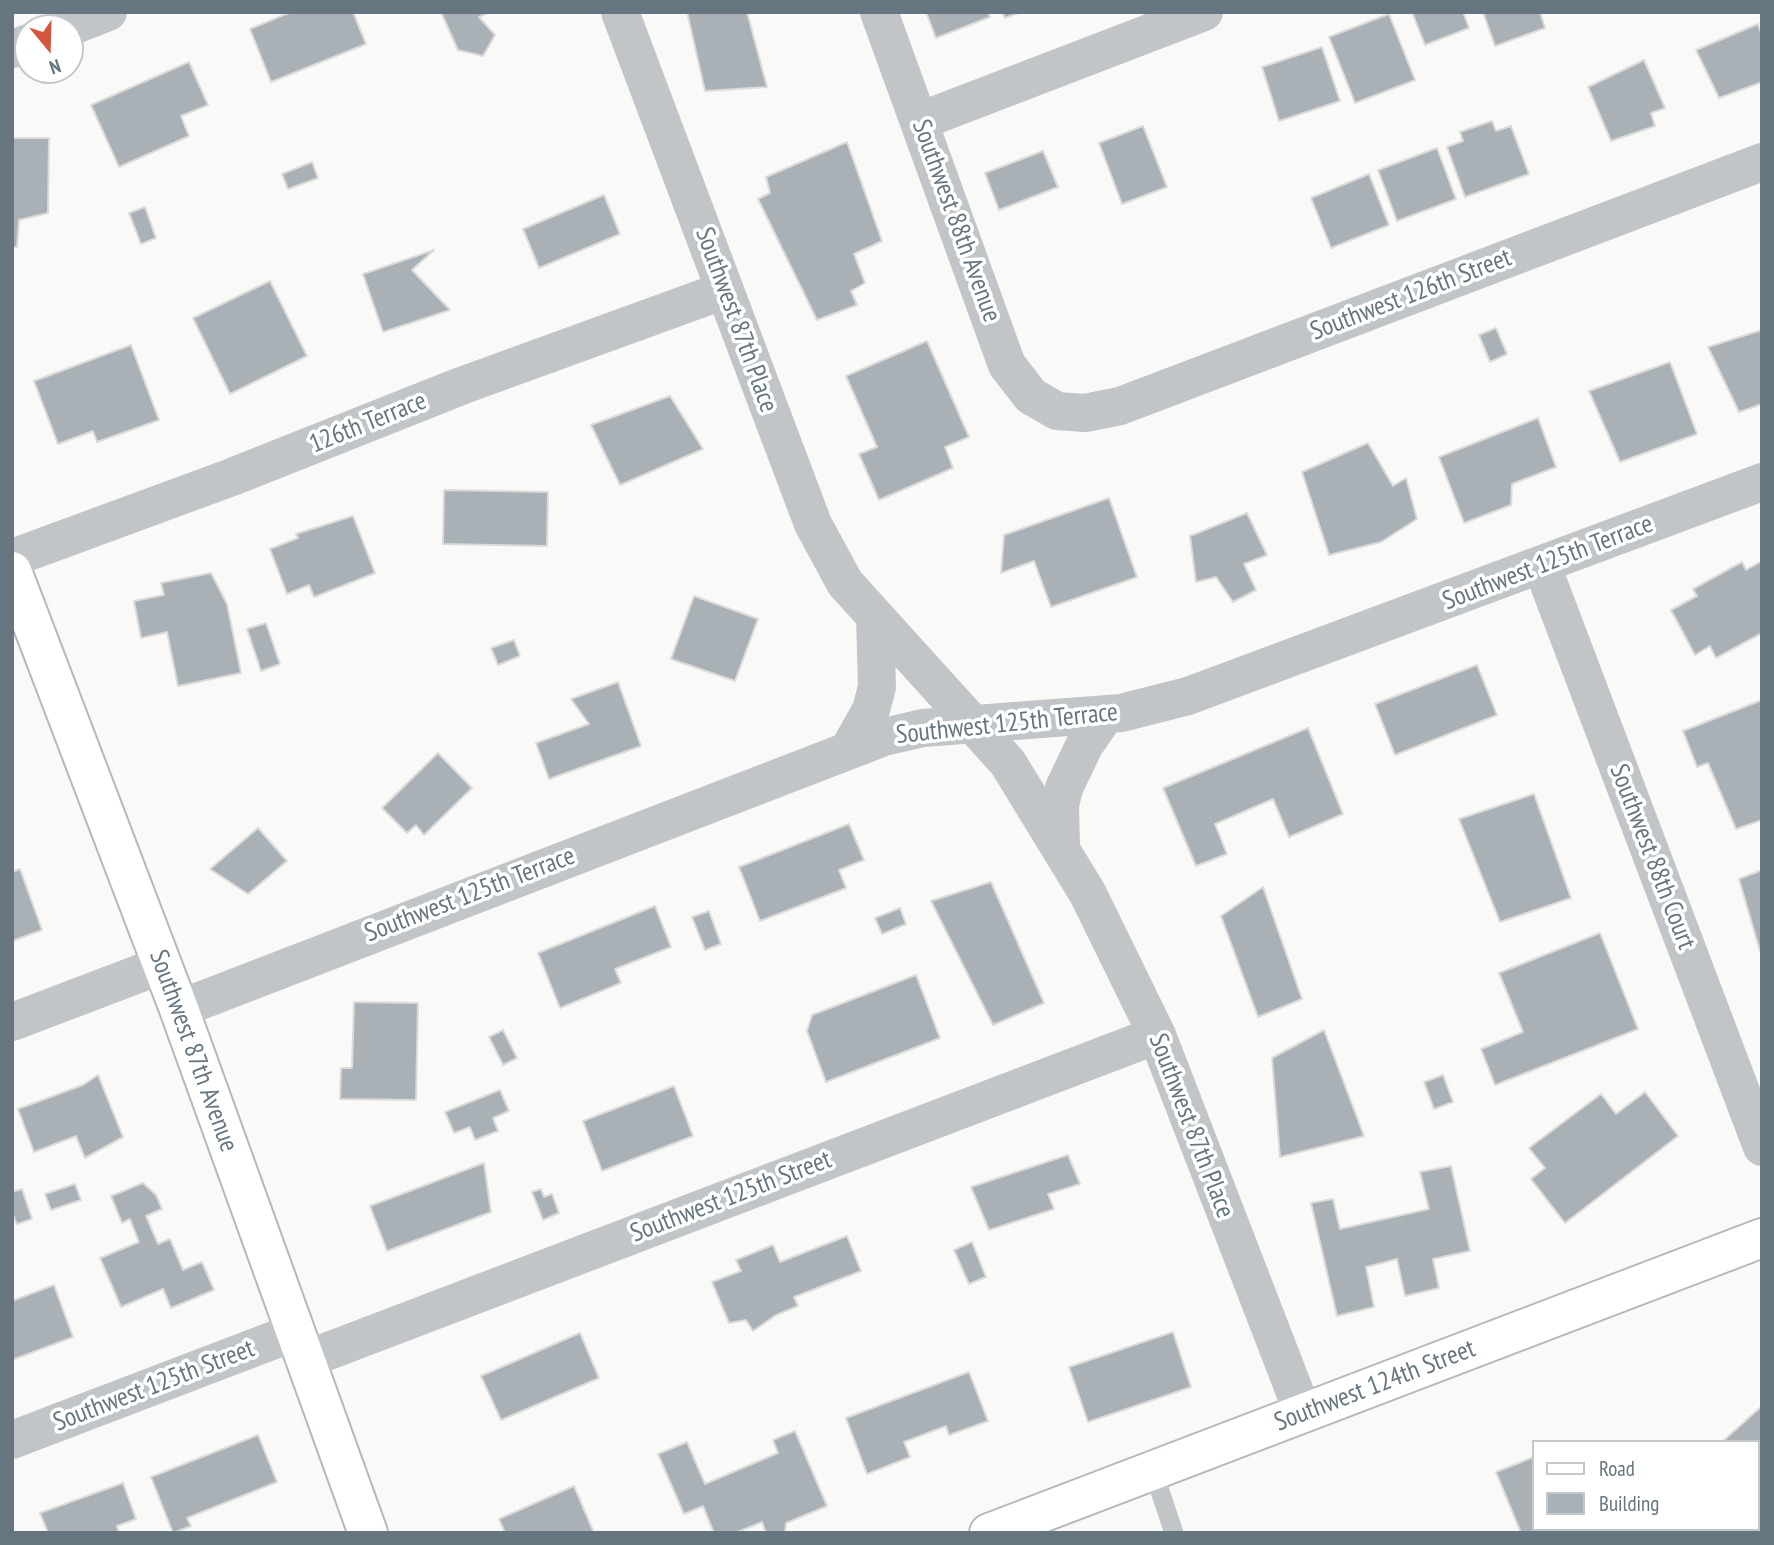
<!DOCTYPE html>
<style>
body{margin:0}
#map{position:relative;width:1774px;height:1545px;overflow:hidden;background:#f9f9f7;font-family:"PT Sans Narrow",sans-serif}
canvas{display:block}
.frame{position:absolute;inset:0;border:14px solid #667680;pointer-events:none}
.legend{position:absolute;left:1532px;top:1440px;width:228px;height:91px;box-sizing:border-box;background:#fff;border:2px solid #c2c8cc;margin:0;padding:9px 12px;list-style:none;font-size:21px;color:#667680}
.legend li{display:flex;align-items:center;gap:14px;height:35px}
.legend b{width:35px;border:2px solid #c2c8cc}
.north{position:absolute;left:14px;top:14px;width:70px;height:70px;box-sizing:border-box;background:#fff;border:2px solid #c2c8cc;border-radius:50%;rotate:161deg;font-size:19px;font-weight:700;line-height:28px;text-align:center;color:#667680}
.north::after{content:'';display:block;margin:auto;width:24px;height:32px;background:#d4573d;clip-path:polygon(50% 0,100% 100%,50% 72%,0 100%)}
</style>
<div id="map">
<canvas width="1774" height="1545"></canvas>
<div class="frame"></div>
<ul class="legend">
<li><b style="height:9px;background:#fff"></b>Road</li>
<li><b style="height:19px;background:#a9b0b6"></b>Building</li>
</ul>
<div class="north">N</div>
</div>
<script>
const g = document.querySelector('canvas').getContext('2d');
g.lineJoin = 'round';
function fill(path, color) { g.fillStyle = color; g.fill(path, 'evenodd'); }
const shape = rows => new Path2D(rows.map(r => 'M' + r).join(''));
function stroke(path, color, width, dash) { g.strokeStyle = color; g.lineWidth = width; g.lineCap = dash ? 'butt' : 'round'; g.setLineDash(dash || []); g.stroke(path); }
function drawText(font, color, halo, rows, align = 'center') {
  g.font = font + ' "PT Sans Narrow",sans-serif'; g.lineWidth = 7; g.setLineDash([]); g.textBaseline = 'middle'; g.strokeStyle = halo; g.fillStyle = color; for (const [text, x, y, turn = 0] of rows) {
    g.save(); g.translate(x, y); g.rotate((+turn || 0) * Math.PI / 180); g.textAlign = isNaN(turn) ? turn : align; if (halo) g.strokeText(text, 0, 0); g.fillText(text, 0, 0); g.restore();
  }
}
const building = shape([
 [291,12,353,12,366,44,271,82,250,29,291,12],
 [441,12,490,12,479,17,495,35,483,56,458,50,441,12],
 [687,12,747,12,767,87,705,91,687,12],
 [926,12,988,12,990,17,936,38,926,12],
 [1002,12,1021,12,1005,18,1002,12],
 [1412,12,1463,12,1469,28,1425,45,1412,12],
 [1483,12,1540,12,1545,28,1495,46,1483,12],
 [1389,14,1415,80,1355,103,1329,37,1389,14],
 [1758,24,1762,36,1762,82,1719,98,1696,50,1758,24],
 [1322,47,1340,101,1279,121,1262,67,1322,47],
 [1644,60,1665,108,1651,113,1655,126,1611,141,1588,87,1644,60],
 [189,62,208,105,181,116,189,136,119,167,91,105,189,62],
 [1492,121,1496,131,1511,126,1529,174,1465,197,1447,147,1463,141,1460,132,1492,121],
 [1143,126,1167,187,1122,204,1099,143,1143,126],
 [12,138,49,138,48,213,19,220,17,247,12,247,12,138],
 [847,142,882,241,854,254,865,283,851,291,857,305,817,320,758,199,770,193,766,177,847,142],
 [1437,148,1456,199,1397,221,1378,170,1437,148],
 [1043,151,1058,187,999,210,985,173,1043,151],
 [312,162,318,178,288,189,282,174,312,162],
 [1369,174,1389,225,1331,248,1311,198,1369,174],
 [604,195,620,234,539,268,523,229,604,195],
 [145,207,156,238,141,244,129,213,145,207],
 [434,250,412,270,450,310,383,332,363,274,434,250],
 [270,281,307,356,230,394,193,318,270,281],
 [1496,328,1507,354,1490,362,1479,335,1496,328],
 [1762,330,1762,404,1739,412,1708,347,1762,330],
 [927,341,969,437,945,447,953,468,879,500,859,454,877,447,846,376,927,341],
 [131,345,159,420,97,442,93,431,58,444,34,381,131,345],
 [1670,362,1697,434,1620,462,1589,391,1670,362],
 [670,396,703,449,620,485,591,425,670,396],
 [1538,418,1556,467,1512,484,1511,505,1464,523,1439,457,1538,418],
 [1368,443,1393,486,1406,478,1417,519,1381,542,1329,555,1302,472,1368,443],
 [444,490,548,492,547,546,443,544,444,490],
 [1109,498,1137,577,1051,607,1034,561,1001,573,1004,535,1109,498],
 [1247,513,1267,555,1244,564,1256,590,1233,602,1216,577,1196,582,1190,536,1247,513],
 [353,516,375,573,314,597,309,585,287,594,270,549,298,538,296,534,353,516],
 [1762,561,1762,633,1716,658,1710,646,1695,655,1671,610,1697,596,1693,589,1742,562,1746,570,1762,561],
 [211,573,227,604,241,673,178,686,167,632,141,638,134,601,164,595,161,583,211,573],
 [694,596,758,619,735,681,671,659,694,596],
 [266,623,280,664,261,671,247,629,266,623],
 [514,640,520,656,498,665,491,648,514,640],
 [1477,665,1497,715,1395,755,1375,704,1477,665],
 [618,682,641,746,549,779,536,743,589,724,571,699,618,682],
 [1762,700,1762,820,1736,829,1708,763,1697,767,1683,731,1762,700],
 [1308,728,1343,814,1289,837,1273,799,1215,824,1227,854,1196,866,1163,788,1308,728],
 [438,753,472,788,424,835,416,825,407,833,382,808,438,753],
 [1534,794,1571,898,1500,922,1459,819,1534,794],
 [849,824,864,860,839,870,846,888,760,921,739,867,849,824],
 [258,828,287,861,248,894,210,869,258,828],
 [20,869,42,930,12,941,12,872,20,869],
 [1762,870,1762,951,1760,951,1739,879,1762,870],
 [991,882,1044,1003,993,1025,931,901,991,882],
 [1263,887,1302,999,1258,1017,1221,916,1263,887],
 [655,906,671,947,615,969,621,983,560,1008,538,953,655,906],
 [900,908,906,924,882,934,875,918,900,908],
 [709,911,721,944,705,950,692,917,709,911],
 [1600,933,1638,1029,1495,1085,1481,1049,1523,1032,1499,973,1600,933],
 [916,975,940,1038,826,1082,807,1031,812,1015,916,975],
 [354,1002,418,1003,416,1100,340,1099,341,1068,352,1068,354,1002],
 [503,1030,517,1058,503,1065,489,1037,503,1030],
 [1324,1030,1364,1136,1280,1157,1272,1058,1324,1030],
 [98,1075,123,1137,85,1158,76,1136,34,1152,18,1109,83,1085,98,1075],
 [1443,1075,1453,1102,1434,1109,1424,1082,1443,1075],
 [674,1086,693,1136,602,1171,583,1121,674,1086],
 [500,1090,509,1111,493,1118,498,1131,475,1140,470,1127,454,1133,445,1112,500,1090],
 [1645,1092,1678,1136,1565,1223,1531,1179,1545,1168,1529,1148,1601,1094,1616,1114,1645,1092],
 [1068,1155,1080,1184,1048,1194,1054,1209,989,1230,971,1187,1068,1155],
 [484,1163,491,1212,387,1251,370,1206,484,1163],
 [1451,1166,1470,1251,1433,1259,1439,1288,1405,1296,1397,1259,1366,1267,1374,1307,1337,1316,1311,1203,1333,1199,1340,1229,1429,1209,1420,1172,1451,1166],
 [143,1183,156,1195,162,1209,146,1216,158,1244,170,1239,183,1270,202,1262,214,1290,171,1308,163,1289,121,1307,100,1258,139,1242,130,1219,122,1223,111,1196,143,1183],
 [75,1184,81,1200,51,1210,45,1194,75,1184],
 [22,1189,32,1219,17,1224,12,1213,12,1192,22,1189],
 [541,1189,544,1197,552,1194,559,1213,543,1220,532,1192,541,1189],
 [847,1236,861,1271,794,1297,798,1306,776,1315,753,1331,746,1320,729,1323,712,1282,741,1271,736,1260,773,1245,780,1262,847,1236],
 [972,1242,986,1277,969,1284,954,1250,972,1242],
 [54,1285,73,1337,12,1360,12,1301,54,1285],
 [1173,1332,1191,1387,1088,1422,1069,1367,1173,1332],
 [580,1333,599,1378,501,1420,481,1376,580,1333],
 [969,1372,988,1421,949,1435,946,1426,904,1442,910,1457,867,1474,846,1418,969,1372],
 [1762,1406,1762,1489,1758,1490,1758,1442,1722,1442,1762,1406],
 [795,1431,827,1506,786,1523,785,1533,766,1533,762,1522,735,1533,714,1533,703,1506,684,1514,658,1454,687,1442,705,1484,778,1453,773,1440,795,1431],
 [258,1435,277,1482,187,1518,191,1526,173,1533,151,1477,258,1435],
 [1534,1457,1534,1529,1638,1529,1640,1533,1521,1533,1496,1472,1534,1457],
 [123,1483,136,1519,117,1526,119,1533,48,1533,40,1513,123,1483],
 [574,1486,594,1533,505,1533,499,1519,574,1486]
]);
fill(building, '#a9b0b6');
stroke(building, '#dbdbda', 2);
const secondary = shape([
 [12,571,179,1009,368,1533],
 [989,1533,1762,1238]
]);
stroke(secondary, '#b3b9bd', 42);
stroke(shape([
 [1153,1470,1174,1533]
]), '#c1c5c8', 19);
stroke(shape([
 [620,12,813,524,845,583,1008,763,1088,894,1157,1035,1303,1413],
 [879,12,1007,365,1031,396,1057,411,1085,413,1120,406,1762,162],
 [67,28,108,12],
 [12,49,28,43],
 [920,121,1204,12],
 [12,558,232,477,461,386,725,290],
 [1542,566,1762,1147],
 [849,749,871,710,877,687,875,616],
 [1061,847,1060,806,1064,788,1084,746,1106,714],
 [179,1009,884,737,923,728,1121,713,1188,696,1762,482],
 [12,1022,162,965],
 [305,1360,1157,1035],
 [12,1440,295,1332]
]), '#c1c5c8', 38);
stroke(secondary, '#fff', 38);
drawText('26px', '#667680', '#fff', [
 ["Southwest 88th Avenue",956,221,70],
 ["Southwest 126th Street",1411,295,-21],
 ["Southwest 87th Place",736,320,70],
 ["126th Terrace",368,423,-22],
 ["Southwest 125th Terrace",1548,563,-21],
 ["Southwest 125th Terrace",1007,724,-6],
 ["Southwest 88th Court",1652,857,69],
 ["Southwest 125th Terrace",470,895,-21],
 ["Southwest 87th Avenue",193,1051,70],
 ["Southwest 87th Place",1191,1126,69],
 ["Southwest 125th Street",731,1197,-21],
 ["Southwest 125th Street",154,1386,-21],
 ["Southwest 124th Street",1375,1386,-21]
]);
</script>
